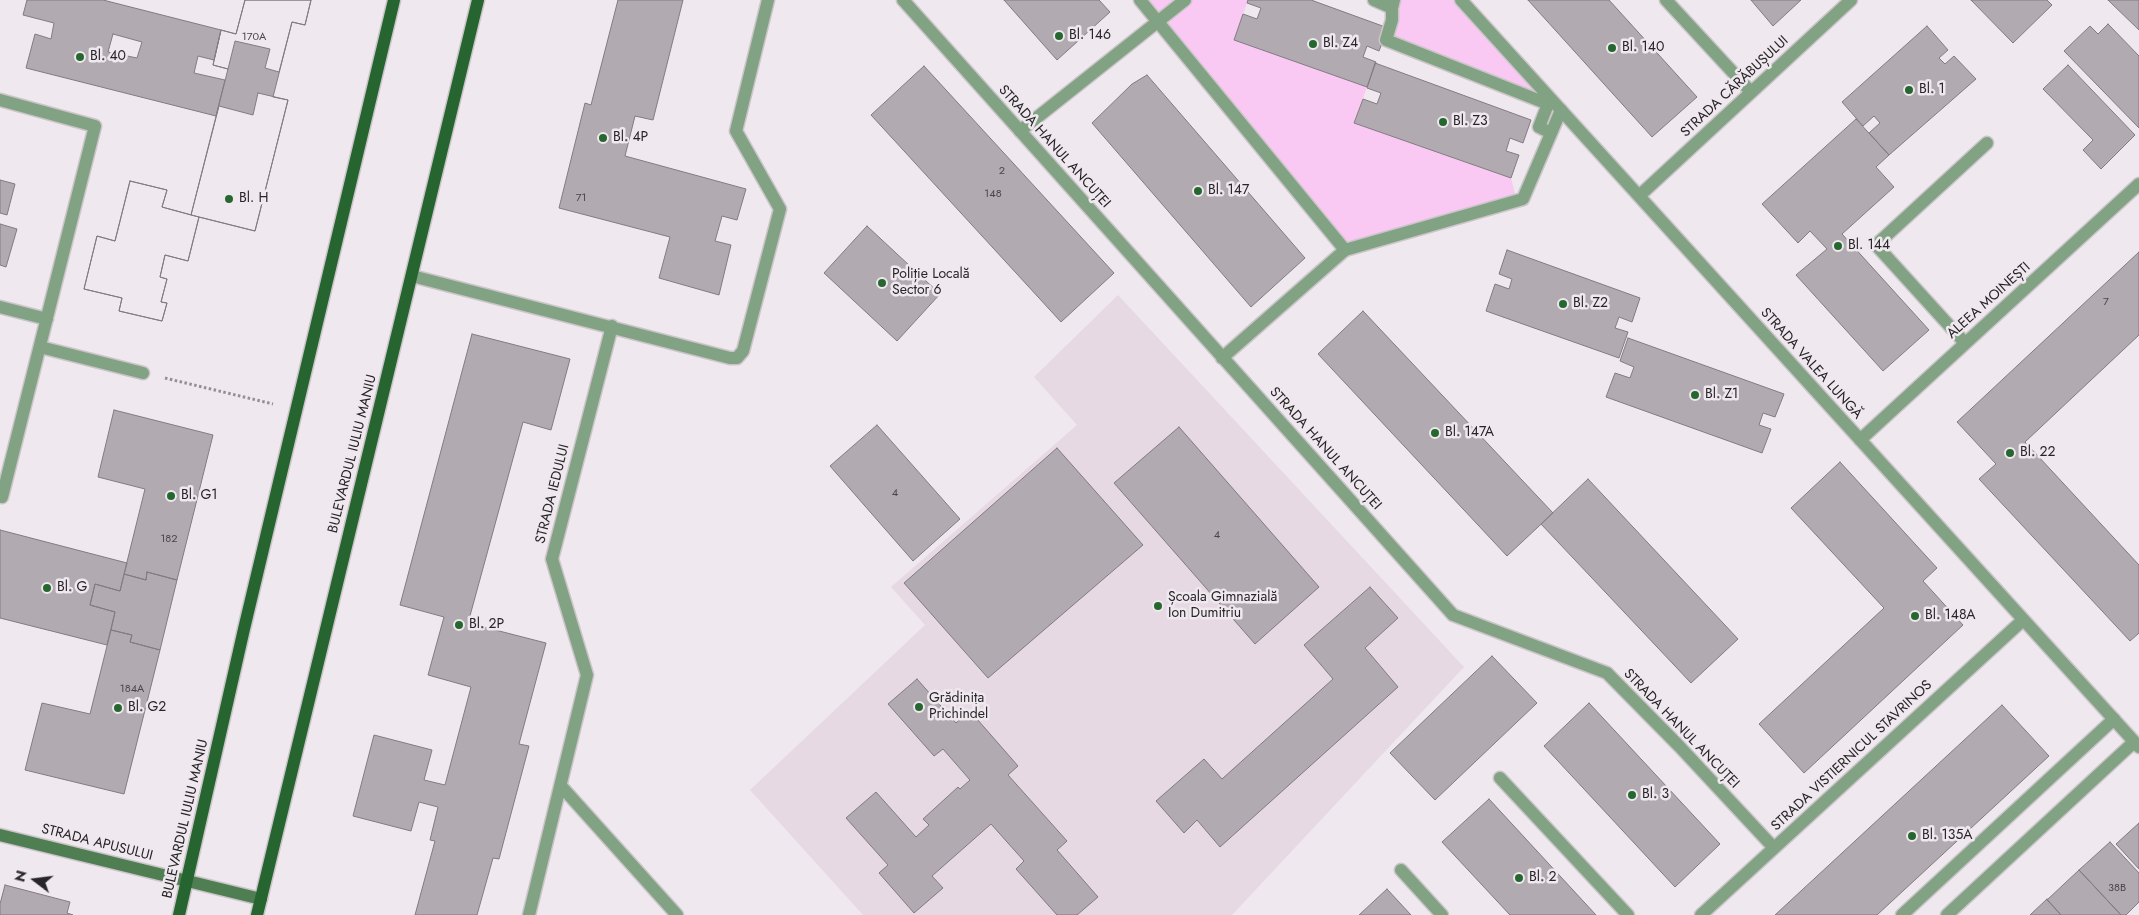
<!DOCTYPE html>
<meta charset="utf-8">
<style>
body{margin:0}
#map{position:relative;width:2139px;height:915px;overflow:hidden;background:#efe8ee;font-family:Jost,sans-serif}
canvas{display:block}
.north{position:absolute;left:10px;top:855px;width:50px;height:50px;-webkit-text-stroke:4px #efe8ee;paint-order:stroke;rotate:285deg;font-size:14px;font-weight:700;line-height:20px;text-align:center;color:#272527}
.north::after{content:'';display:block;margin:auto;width:18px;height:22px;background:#272527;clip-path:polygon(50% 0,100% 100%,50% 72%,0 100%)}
</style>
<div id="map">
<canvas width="2139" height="915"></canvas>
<div class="north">N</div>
</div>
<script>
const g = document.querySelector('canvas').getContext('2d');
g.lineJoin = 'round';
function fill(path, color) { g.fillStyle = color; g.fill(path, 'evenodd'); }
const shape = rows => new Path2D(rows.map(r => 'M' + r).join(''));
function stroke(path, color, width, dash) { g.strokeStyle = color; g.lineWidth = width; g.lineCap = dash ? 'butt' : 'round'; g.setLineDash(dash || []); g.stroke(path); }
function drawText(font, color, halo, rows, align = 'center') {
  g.font = font + ' Jost,sans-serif'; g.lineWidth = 5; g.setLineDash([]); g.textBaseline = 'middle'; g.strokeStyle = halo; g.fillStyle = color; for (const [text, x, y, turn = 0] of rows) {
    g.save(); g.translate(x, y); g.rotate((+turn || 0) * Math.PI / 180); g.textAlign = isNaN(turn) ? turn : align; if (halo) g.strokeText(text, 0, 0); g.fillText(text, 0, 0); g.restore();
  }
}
fill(shape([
 [1118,295,1464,667,1232,915,863,915,750,790,925,625,891,587,1077,425,1034,377]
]), '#e6d9e4');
fill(shape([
 [1140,0,1184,0,1158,21],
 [1190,0,1248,0,1234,40,1367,87,1354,123,1511,178,1517,201,1345,250,1161,25],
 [1374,0,1460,0,1558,110,1383,41,1392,8]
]), '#f9c9f3');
const building = shape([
 [27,0,103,0,221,30,214,60,198,56,194,73,225,80,216,116,26,68,35,34,51,39,54,23,23,15,27,0],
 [113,34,142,42,137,58,108,52,113,34],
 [245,0,311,0,305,25,292,22,279,72,265,68,270,49,235,41,228,69,213,65,221,30,236,34,245,0],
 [245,0,311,0,305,25,292,22,273,97,288,100,255,231,191,215,228,69,213,65,221,30,236,34,245,0],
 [618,0,683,0,653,120,635,116,625,156,746,189,737,220,722,216,715,241,731,245,719,295,659,278,670,237,559,208,585,103,591,105,618,0],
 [1004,0,1099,0,1110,12,1057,60,1004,0],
 [1248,0,1311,0,1388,28,1379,51,1367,46,1363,57,1376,62,1367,87,1234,40,1243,14,1257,19,1261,8,1247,3,1248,0],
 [1528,0,1609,0,1697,97,1652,137,1528,0],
 [1751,0,1801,0,1773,26,1751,0],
 [1971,0,2047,0,2052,5,2013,43,1971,0],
 [2108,0,2139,0,2139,30,2108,0],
 [2108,24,2139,56,2139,128,2064,51,2090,26,2098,34,2108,24],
 [1927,26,1948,50,1939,58,1945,64,1954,56,1976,79,1889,155,1869,133,1880,123,1874,116,1863,126,1842,102,1927,26],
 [1375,63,1531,120,1523,143,1510,138,1506,151,1519,155,1511,178,1354,123,1363,99,1377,104,1381,93,1367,88,1375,63],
 [2068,65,2135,135,2101,169,2083,150,2093,140,2043,89,2068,65],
 [924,66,1114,273,1061,322,871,115,924,66],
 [1147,75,1305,258,1251,307,1092,123,1132,84,1147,75],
 [258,93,288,100,255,231,199,217,188,261,165,255,160,277,167,279,161,302,167,303,162,321,119,311,122,298,84,289,97,236,115,241,130,181,167,190,162,207,191,215,219,106,253,115,258,93],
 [1856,119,1889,155,1876,167,1894,187,1842,234,1929,330,1883,371,1796,275,1827,249,1810,231,1798,243,1762,204,1856,119],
 [0,180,15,184,7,215,0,213,0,180],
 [130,181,167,190,162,207,199,217,188,261,165,255,160,277,167,279,161,302,167,303,162,321,119,311,122,298,84,289,97,236,115,241,130,181],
 [0,224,17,229,6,267,0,265,0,224],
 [867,226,940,294,897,341,824,273,867,226],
 [1507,250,1640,298,1632,322,1619,317,1615,328,1628,332,1619,358,1486,311,1495,284,1509,289,1512,279,1499,274,1507,250],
 [2139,252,2139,335,2025,442,2139,565,2139,633,2130,641,1979,479,1996,464,1957,422,2139,252],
 [1363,311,1553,513,1507,556,1318,354,1363,311],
 [472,334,570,359,551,430,523,422,468,623,546,643,519,744,529,746,499,859,493,858,477,915,415,915,435,841,430,840,438,807,419,802,411,831,353,816,374,735,432,750,424,780,445,785,471,687,428,675,444,617,400,605,472,334],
 [1628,338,1784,394,1775,417,1763,413,1759,425,1771,429,1762,453,1606,397,1615,373,1630,378,1634,367,1620,361,1628,338],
 [114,410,213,435,177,580,147,572,146,580,124,574,145,489,98,477,114,410],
 [877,425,960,519,913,561,830,466,877,425],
 [1179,427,1319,587,1255,644,1114,483,1179,427],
 [1057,448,1143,545,988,678,904,583,1057,448],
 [1840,462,1937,568,1923,581,1963,625,1804,773,1759,724,1884,608,1791,508,1840,462],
 [1588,479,1738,639,1691,683,1541,524,1588,479],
 [0,530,127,563,120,591,95,584,90,605,115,612,107,645,0,618,0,530],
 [147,572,177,580,160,650,130,642,132,635,111,630,115,612,90,605,95,584,120,591,124,574,146,580,147,572],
 [1370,587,1398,618,1365,648,1398,687,1220,847,1197,820,1184,833,1156,801,1204,759,1222,779,1333,679,1304,645,1370,587],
 [111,630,132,635,130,642,160,650,124,794,25,770,42,703,90,714,111,630],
 [1492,656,1537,703,1435,800,1390,753,1492,656],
 [917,679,956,723,970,711,1018,766,1008,775,1067,841,1057,850,1098,897,1077,915,1057,915,1016,869,1024,861,991,824,932,876,943,888,914,913,879,873,888,865,846,818,876,792,916,837,929,825,923,819,958,787,960,789,970,780,943,749,934,756,888,704,917,679],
 [1589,703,1720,844,1675,887,1544,746,1589,703],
 [2002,705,2049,756,1877,915,1775,915,2002,705],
 [1489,799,1596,915,1510,915,1442,842,1489,799],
 [2139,823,2139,869,2116,844,2139,823],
 [2110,842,2139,873,2139,902,2126,915,2121,915,2079,870,2110,842],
 [2079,870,2121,915,2061,915,2047,900,2079,870],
 [5,885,70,902,67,913,73,915,0,915,0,904,5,885],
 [1387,889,1411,915,1359,915,1387,889],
 [2047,899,2061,915,2030,915,2047,899]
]);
fill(building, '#b1aab0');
stroke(building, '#827b81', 1);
const service = shape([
 [0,100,95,126,2,497],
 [0,307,47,319],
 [1965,343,1876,245,1987,143],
 [40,347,143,373],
 [1500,778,1628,915],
 [1401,870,1442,915],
 [1902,915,2114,719],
 [1947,915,2134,742]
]);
const pedestrian = shape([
 [1374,0,1392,8],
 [1394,0,1392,8,1392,20,1386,40,1548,104,1539,127,1551,133],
 [1020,131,1185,0],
 [1345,250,1523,199,1561,110]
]);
const minor = shape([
 [903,0,1453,615,1607,673,1679,746,1774,848],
 [1140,0,1345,250,1222,358],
 [1461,0,2139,747],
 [1666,0,1751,92],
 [1639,196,1851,0],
 [412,276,730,358,737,358,743,351,780,209,736,131,768,0],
 [1860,440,2139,184],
 [561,786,677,915],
 [529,915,587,675,552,559,612,326],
 [1701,915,2023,620]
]);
const secondary = shape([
 [0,835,261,899]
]);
const primary = shape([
 [179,915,244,629,394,0],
 [257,915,478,0]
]);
stroke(service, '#cbc5ca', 15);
stroke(pedestrian, '#cbc5ca', 15);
stroke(minor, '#cbc5ca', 15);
stroke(secondary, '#cbc5ca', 15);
stroke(primary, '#cbc5ca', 15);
stroke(shape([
 [165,378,273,404]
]), '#948f93', 3, [2.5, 2.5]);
stroke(service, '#82a284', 12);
stroke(pedestrian, '#82a284', 12);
stroke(minor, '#82a284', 12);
stroke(secondary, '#4f7e53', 12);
stroke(primary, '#276530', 12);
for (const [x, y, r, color] of [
 [1059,36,5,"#266730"],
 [1313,44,5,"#266730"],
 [1612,48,5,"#266730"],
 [80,57,5,"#266730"],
 [1909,90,5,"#266730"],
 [1443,122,5,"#266730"],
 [603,138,5,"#266730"],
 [1198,191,5,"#266730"],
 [229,199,5,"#266730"],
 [1838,246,5,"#266730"],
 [882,283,5,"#266730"],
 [1563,304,5,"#266730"],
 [1695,395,5,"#266730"],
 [1435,433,5,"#266730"],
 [2010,453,5,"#266730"],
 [171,496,5,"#266730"],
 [47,588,5,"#266730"],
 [1158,606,5,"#266730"],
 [1915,616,5,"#266730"],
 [459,625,5,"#266730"],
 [919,707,5,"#266730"],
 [118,708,5,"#266730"],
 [1632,795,5,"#266730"],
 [1912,836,5,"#266730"],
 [1519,878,5,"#266730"]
]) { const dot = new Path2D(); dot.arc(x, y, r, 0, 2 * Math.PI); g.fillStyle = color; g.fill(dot); stroke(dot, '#efe8ee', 2); }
drawText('11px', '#4a4649', null, [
 ["170A",254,37],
 ["2",1002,171],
 ["148",993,194],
 ["71",581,198],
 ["7",2106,302],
 ["4",895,493],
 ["4",1217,535],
 ["182",169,539],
 ["184A",132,689],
 ["38B",2117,888]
]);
drawText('14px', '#272527', '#efe8ee', [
 ["Bl. 146",1069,36],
 ["Bl. Z4",1323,44],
 ["Bl. 140",1622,48],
 ["Bl. 40",90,57],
 ["Bl. 1",1919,90],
 ["Bl. Z3",1453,122],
 ["Bl. 4P",613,138],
 ["Bl. 147",1208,191],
 ["Bl. H",239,199],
 ["Bl. 144",1848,246],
 ["Poliție Locală",892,275],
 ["Sector 6",892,291],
 ["Bl. Z2",1573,304],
 ["Bl. Z1",1705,395],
 ["Bl. 147A",1445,433],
 ["Bl. 22",2020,453],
 ["Bl. G1",181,496],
 ["Bl. G",57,588],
 ["Școala Gimnazială",1168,598],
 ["Ion Dumitriu",1168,614],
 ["Bl. 148A",1925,616],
 ["Bl. 2P",469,625],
 ["Grădinița",929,699],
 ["Prichindel",929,715],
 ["Bl. G2",128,708],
 ["Bl. 3",1642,795],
 ["Bl. 135A",1922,836],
 ["Bl. 2",1529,878]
], 'left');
drawText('14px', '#272527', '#efe8ee', [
 ["STRADA CĂRĂBUȘULUI",1735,87,-43],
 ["STRADA HANUL ANCUȚEI",1054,147,48],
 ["ALEEA MOINEȘTI",1989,301,-42],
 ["STRADA VALEA LUNGĂ",1811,364,48],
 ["STRADA HANUL ANCUȚEI",1325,449,48],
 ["BULEVARDUL IULIU MANIU",353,454,-76],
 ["STRADA IEDULUI",553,494,-76],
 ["STRADA HANUL ANCUȚEI",1681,729,46],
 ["STRADA VISTIERNICUL STAVRINOS",1852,756,-43],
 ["BULEVARDUL IULIU MANIU",186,819,-77],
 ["STRADA APUSULUI",97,843,14]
]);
</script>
